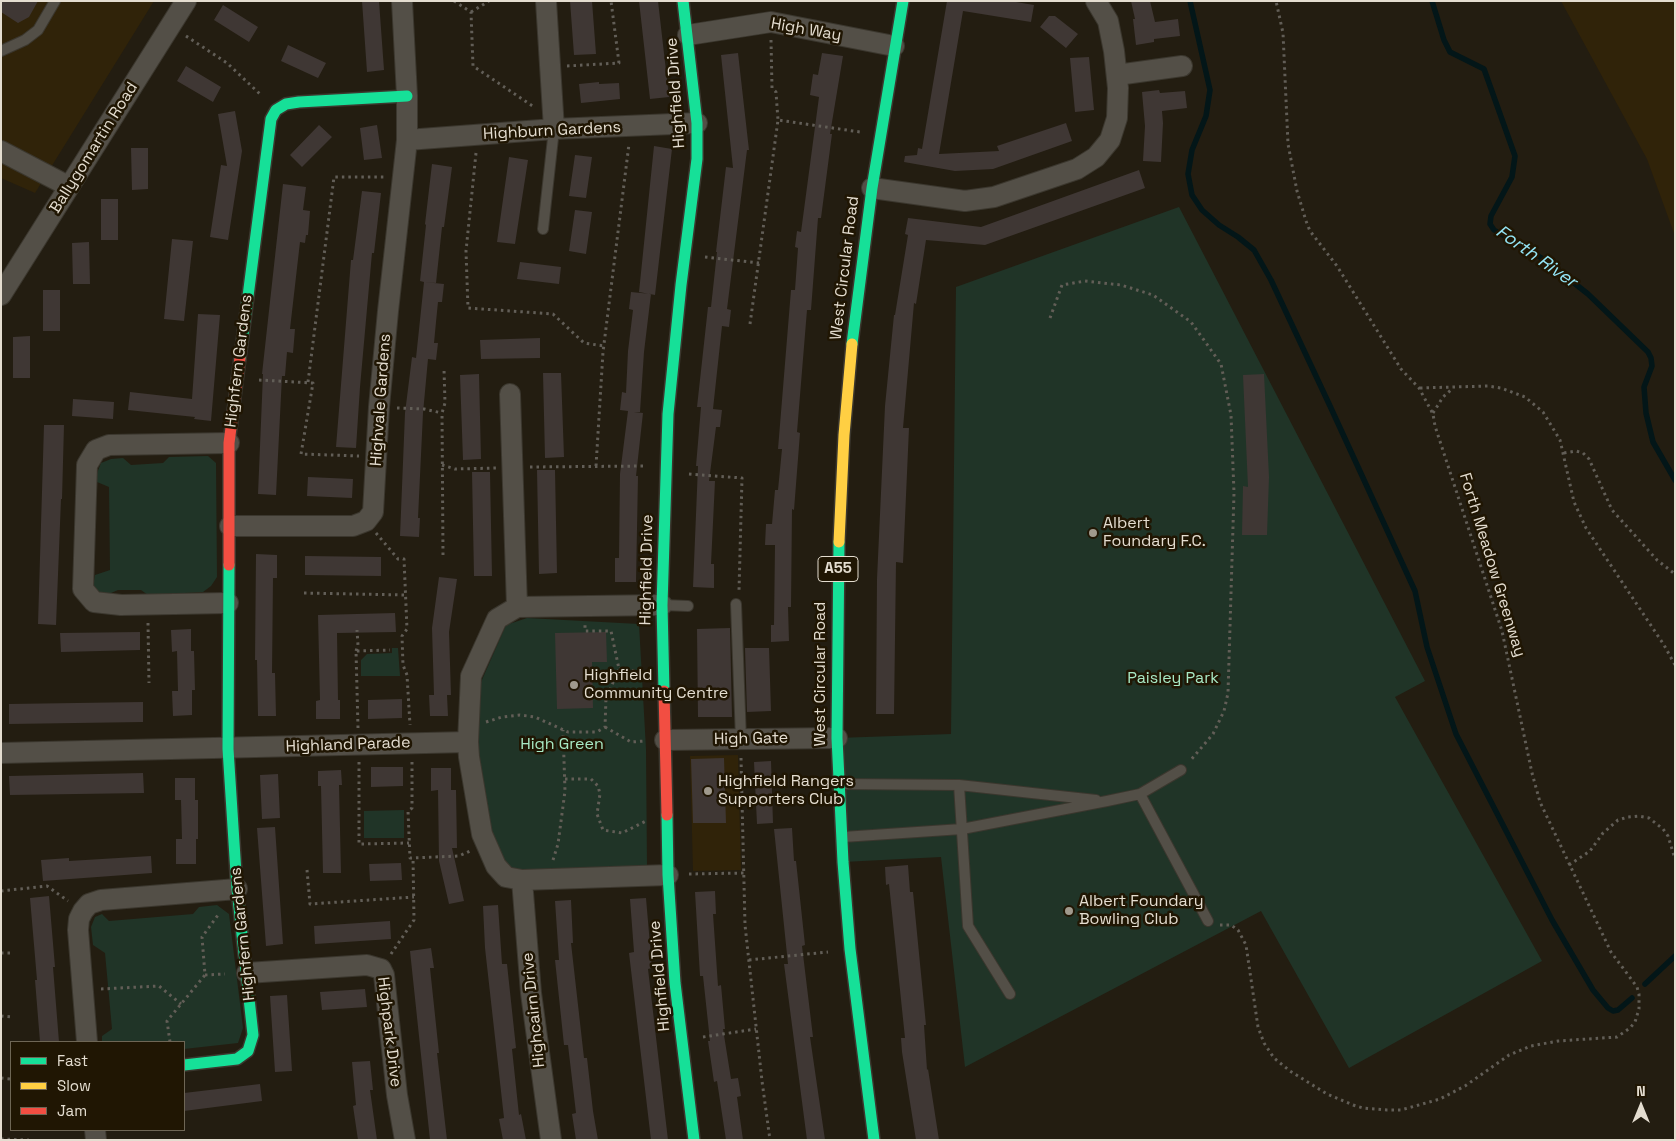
<!DOCTYPE html>
<style>
body{margin:0}
#map{position:relative;width:1676px;height:1141px;overflow:hidden;background:#231d11;font-family:"Space Grotesk",sans-serif}
canvas{display:block}
.frame{position:absolute;inset:0;border:2px solid #e4ddd0;pointer-events:none}
.legend{position:absolute;left:10px;top:1041px;width:175px;height:90px;box-sizing:border-box;background:#201603;border:1px solid #6e6655;margin:0;padding:6px 9px;list-style:none;font-size:15px;color:#e4ddd0}
.legend li{display:flex;align-items:center;gap:10px;height:25px}
.legend b{width:25px;border:1px solid #6e6655}
.north{position:absolute;left:1616px;top:1081px;width:50px;height:50px;-webkit-text-stroke:4px #201603;paint-order:stroke;rotate:0deg;font-size:14px;font-weight:700;line-height:20px;text-align:center;color:#e4ddd0}
.north::after{content:'';display:block;margin:auto;width:18px;height:22px;background:#e4ddd0;clip-path:polygon(50% 0,100% 100%,50% 72%,0 100%)}
</style>
<div id="map">
<canvas width="1676" height="1141"></canvas>
<div class="frame"></div>
<ul class="legend">
<li><b style="height:6px;background:#16e098"></b>Fast</li>
<li><b style="height:6px;background:#ffcf43"></b>Slow</li>
<li><b style="height:6px;background:#f24e42"></b>Jam</li>
</ul>
<div class="north">N</div>
</div>
<script>
const ctx = document.querySelector('canvas').getContext('2d');
ctx.lineJoin = 'round';
function fill(path, color) {
  ctx.fillStyle = color;
  ctx.fill(path, 'evenodd');
}
function poly(rows) {
  const path = new Path2D();
  for (const r of rows) {
    path.moveTo(r[0], r[1]);
    for (let i = 2; i < r.length; i += 2) path.lineTo(r[i], r[i + 1]);
  }
  return path;
}
function strokePath(path, color, width, dash) {
  ctx.strokeStyle = color;
  ctx.lineWidth = width;
  ctx.lineCap = dash ? 'butt' : 'round';
  ctx.setLineDash(dash || []);
  ctx.stroke(path);
}
function write(font, color, halo, rows, align = 'center') {
  ctx.font = font + ' "Space Grotesk",sans-serif';
  ctx.lineWidth = 5;
  ctx.setLineDash([]);
  ctx.textBaseline = 'middle';
  ctx.strokeStyle = halo;
  ctx.fillStyle = color;
  for (const [text, x, y, turn = 0] of rows) {
    ctx.save();
    ctx.translate(x, y);
    ctx.rotate((+turn || 0) * Math.PI / 180);
    ctx.textAlign = isNaN(turn) ? turn : align;
    if (halo) ctx.strokeText(text, 0, 0);
    ctx.fillText(text, 0, 0);
    ctx.restore();
  }
}
fill(poly([
 [1,1,154,1,35,193,1,178],
 [1561,1,1675,1,1675,236,1647,159],
 [738,755,741,870,693,871,690,756]
]), '#302309');
fill(poly([
 [1179,207,1425,681,1395,697,1542,961,1349,1068,1261,911,965,1067,941,857,843,862,837,738,951,734,956,287],
 [208,456,216,463,217,577,211,586,203,592,148,595,141,590,118,590,111,593,99,593,93,586,95,575,110,570,109,487,97,482,97,473,101,463,111,459,123,458,131,465,163,463,169,457],
 [527,618,639,624,646,749,647,867,512,873,491,840,476,750,481,682,506,625],
 [392,648,398,648,400,676,361,676,361,660,367,654,392,653],
 [404,810,404,838,364,838,364,811],
 [217,905,229,914,243,1028,238,1043,184,1049,184,1042,102,1042,102,1036,112,1029,105,953,93,945,91,927,95,917,102,914,109,921,193,914,199,907]
]), '#203427');
strokePath(poly([
 [1190,1,1210,90,1206,116,1192,150,1188,174,1192,195,1202,210,1219,225,1238,237,1254,250,1271,280,1330,406,1415,591,1427,647,1456,734,1552,920,1593,990,1608,1008,1613,1011,1618,1010,1632,998],
 [1432,1,1444,40,1450,52,1484,69,1515,156,1512,177,1491,216,1490,224,1494,230,1545,260,1588,294,1648,352,1651,358,1652,366,1644,387,1646,413,1653,442,1675,480],
 [1645,984,1675,956]
]), '#031618', 5.5);
fill(poly([
 [1,1,38,1,29,17,18,23,1,12],
 [362,1,379,1,384,70,367,72],
 [570,1,592,1,596,54,574,55],
 [639,1,658,1,669,97,650,99],
 [947,1,1010,1,1034,5,1031,22,963,11,939,154,999,151,997,146,1066,123,1072,141,993,169,955,171,904,162,905,156,917,155,918,148,922,149],
 [1131,1,1150,1,1155,22,1178,19,1180,36,1154,39,1154,42,1136,45,1133,19,1135,19],
 [223,5,258,27,249,42,214,20],
 [1049,16,1055,16,1078,34,1066,48,1040,27],
 [288,45,326,63,318,78,281,61],
 [738,53,749,150,747,150,727,309,731,310,729,327,722,326,713,409,722,410,720,427,716,427,709,481,715,481,711,564,714,564,714,588,693,587,698,466,696,466,701,407,697,407,708,307,711,307,717,252,716,252,726,167,733,168,721,55],
 [822,53,843,56,830,134,832,134,821,218,818,218,811,310,807,310,797,432,800,433,794,510,792,509,791,607,788,607,789,641,771,642,771,625,774,625,775,545,765,545,766,524,772,524,775,490,778,490,782,449,778,449,791,290,795,290,798,248,795,247,797,231,801,232,819,97,810,95,813,74,818,75],
 [1089,57,1094,110,1075,112,1070,58],
 [186,66,221,87,213,102,177,81],
 [599,82,599,84,619,83,620,99,581,103,579,84],
 [1159,90,1160,93,1185,91,1187,108,1162,111,1163,123,1161,162,1143,161,1145,126,1142,92],
 [235,111,242,151,228,240,210,237,221,165,227,166,218,114],
 [319,125,332,137,302,167,290,155],
 [377,125,382,158,364,160,360,128],
 [654,146,672,149,655,295,639,292],
 [131,148,148,148,148,189,132,190],
 [575,155,592,157,586,198,569,196],
 [509,157,528,160,515,244,497,242],
 [432,164,452,167,444,227,442,227,436,283,424,282,444,284,442,302,438,302,436,322,434,343,438,343,436,360,428,359,423,413,418,518,420,518,419,537,400,536,405,413,412,357,416,358,424,282,420,281,426,225,425,224],
 [1139,170,1145,188,985,245,926,240,916,304,914,303,903,428,909,428,903,563,896,562,894,714,876,714,877,579,885,406,894,315,895,315,908,235,905,234,908,218,981,227],
 [283,184,306,187,303,210,310,211,308,235,306,235,305,243,300,242,290,329,295,329,293,353,287,352,285,376,282,376,276,495,258,494,263,374,262,374],
 [362,191,381,193,374,253,372,253,360,387,356,448,336,447,351,260,353,260],
 [101,199,118,199,118,240,101,240],
 [575,210,592,212,586,254,569,251],
 [172,239,193,241,184,321,164,319],
 [89,242,90,284,73,284,72,243],
 [520,262,561,267,559,284,517,279],
 [43,290,60,290,60,331,43,331],
 [631,292,651,294,644,352,640,412,634,412,643,413,636,476,638,476,636,582,615,582,615,558,619,558,620,474,628,411,620,410,622,392,626,393,628,351,633,310,629,309],
 [198,314,220,315,211,421,194,419,195,417,128,410,130,392,192,399],
 [30,336,30,378,13,378,13,337],
 [540,338,540,358,481,359,480,340],
 [543,373,561,373,564,457,545,458],
 [479,374,481,459,463,460,460,375],
 [1264,374,1269,477,1267,535,1242,535,1243,486,1248,487,1243,375],
 [73,399,114,402,113,419,72,416],
 [44,425,64,425,62,499,61,499,56,625,38,624],
 [537,470,555,470,557,573,539,574],
 [472,472,490,472,492,576,474,576],
 [308,477,353,479,352,498,307,496],
 [256,554,277,555,277,578,273,578,272,673,275,673,276,716,258,716,257,660,255,660],
 [305,556,381,557,381,576,305,575],
 [439,577,457,579,449,632,451,695,447,695,448,716,430,716,429,695,439,695,434,695,432,628],
 [395,613,396,632,337,633,338,700,340,700,340,719,316,719,316,701,320,700,318,615],
 [730,628,732,717,698,717,697,629],
 [191,629,191,651,194,651,195,690,192,690,192,715,173,716,172,691,178,691,177,651,172,652,171,630],
 [140,632,140,650,61,652,60,633],
 [606,632,607,662,592,662,593,708,557,709,555,633],
 [745,648,769,648,771,711,747,712],
 [402,699,402,718,368,719,368,700],
 [143,702,143,722,9,724,9,704],
 [724,758,726,823,693,823,691,759],
 [771,761,773,823,757,824,754,762],
 [371,767,403,767,403,786,371,787],
 [431,768,451,768,451,790,456,790,457,848,452,848,464,901,449,904,439,861,438,790,431,791],
 [341,770,342,785,339,785,341,873,323,873,321,786,318,786,318,771],
 [143,773,144,793,10,795,9,776],
 [278,774,280,818,262,819,260,775],
 [175,778,195,778,195,800,198,800,198,839,196,839,196,864,176,864,176,839,182,839,181,800,175,800],
 [275,827,283,944,266,946,257,828],
 [792,828,794,861,796,861,805,945,802,946,813,1037,810,1037,825,1140,807,1140,784,964,788,964,774,829],
 [151,856,152,873,43,881,41,860,69,858,69,861],
 [401,863,402,880,370,881,369,864],
 [908,865,910,892,913,892,926,1025,924,1025,927,1070,928,1069,939,1140,916,1140,902,1052,901,1038,905,1038,889,884,886,885,885,867],
 [715,891,716,914,713,914,718,986,721,985,725,1029,723,1029,731,1079,738,1078,741,1096,737,1097,743,1140,726,1140,717,1081,714,1082,708,1041,710,1041,703,976,700,976,695,892],
 [49,896,55,967,53,967,59,1042,40,1042,35,980,37,980,30,898],
 [646,898,652,968,648,969,668,1140,651,1140,629,953,634,952,630,899],
 [571,900,573,943,571,943,584,1058,587,1058,593,1111,598,1140,576,1140,572,1114,576,1113,568,1045,564,1045,555,960,559,960,555,901],
 [498,905,502,964,507,964,516,1048,512,1049,519,1115,521,1114,526,1140,503,1140,499,1119,504,1118,485,948,483,906],
 [390,921,391,939,315,944,314,926],
 [431,948,434,968,430,968,439,1053,437,1053,447,1140,430,1140,410,951],
 [365,989,367,1007,322,1010,320,992],
 [287,995,292,1071,275,1072,270,996],
 [370,1061,373,1090,370,1090,377,1140,358,1140,353,1106,356,1105,352,1062],
 [260,1084,262,1101,184,1111,184,1093]
]), '#3f3734');
const lane = poly([
 [1,51,25,40,38,30,55,1],
 [543,229,554,129],
 [736,604,741,740],
 [663,605,688,606],
 [839,784,959,785,1096,800],
 [959,785,968,926,1010,994],
 [1140,794,1208,921],
 [843,837,962,829,1107,801,1140,794,1181,770]
]);
const street = poly([
 [546,1,554,129],
 [688,35,771,22,894,46],
 [1117,75,1182,66],
 [407,140,554,129,697,123],
 [1,151,68,186],
 [872,188,965,201,994,197,1077,169,1096,157,1110,140,1117,118,1118,88,1114,51,1108,21,1096,1],
 [1,295,186,1],
 [510,394,517,607],
 [230,526,353,526,366,521,373,512,379,407,388,311,407,140,407,96,402,1],
 [228,603,121,605,94,602,83,589,87,465,96,450,109,445,229,443],
 [662,605,517,607,497,619,471,676,468,742,469,757,482,834,496,866,506,877,522,880,668,875],
 [665,740,837,738],
 [1,753,468,742],
 [522,880,531,993,551,1140],
 [247,973,367,965,381,969,384,975,397,1095,405,1140],
 [87,1042,78,930,79,919,83,911,89,904,101,900,237,889],
 [95,1130,96,1140]
]);
const fast = poly([
 [852,344,872,188,903,1],
 [240,358,271,119,276,110,286,104,299,102,407,96],
 [839,542,837,738,843,862,850,949,874,1140],
 [664,691,662,605,668,414,681,285,697,159,697,123,683,1],
 [667,815,668,875,675,983,694,1140],
 [184,1065,237,1059,248,1051,253,1035,237,889,228,749,229,565]
]);
const slow = poly([
 [839,542,844,435,852,344]
]);
const jam = poly([
 [229,565,229,443,240,358],
 [664,691,667,815]
]);
strokePath(lane, '#3b372e', 12);
strokePath(street, '#3b372e', 22);
strokePath(fast, '#3b372e', 14);
strokePath(slow, '#3b372e', 14);
strokePath(jam, '#3b372e', 14);
strokePath(poly([
 [454,1,471,12,473,66,534,107],
 [471,12,489,1],
 [186,36,227,63,261,95],
 [771,40,772,88,776,92,778,120],
 [567,66,619,63,611,1],
 [476,153,466,251,468,308,553,314,584,343,604,346],
 [705,257,759,263],
 [1050,318,1062,285,1085,281,1121,285,1153,295,1191,322,1221,364,1231,415,1234,493,1228,693,1224,711,1213,734,1190,761],
 [750,324,778,120,860,132],
 [259,380,313,383,301,454,359,456],
 [308,382,334,177,386,177],
 [1420,388,1488,386,1501,388,1525,397,1543,412,1560,440,1574,502,1586,528,1664,645,1675,665],
 [397,408,424,409,442,413],
 [1433,413,1443,397,1452,389],
 [1564,453,1576,451,1583,453,1589,459,1612,510,1657,560,1675,574],
 [442,465,455,469,496,468],
 [596,466,603,352,629,144],
 [530,467,646,466],
 [689,474,742,478,739,591],
 [376,533,398,559,404,559,407,629,402,636,403,665,407,675,410,725],
 [443,555,442,413,445,403,444,369],
 [304,593,406,595],
 [148,623,149,683],
 [356,651,358,645,357,630],
 [619,669,643,672],
 [486,722,502,717,520,715,535,717,568,732,597,732,605,727,606,698,619,669,611,631,585,631,585,623],
 [605,727,631,742,645,741],
 [358,728,356,651,390,650],
 [741,758,745,925,762,1081,770,1140],
 [359,762,359,844,409,843],
 [412,762,412,808,408,811,410,858,459,856,470,851],
 [565,779,591,779,598,786,600,794,597,814,603,830,622,833,646,821],
 [553,860,558,844,565,791,563,730],
 [1569,865,1590,851,1603,833,1618,820,1628,817,1639,816,1649,818,1663,829,1668,836,1675,859],
 [307,870,310,904,414,897],
 [689,874,744,873],
 [1,891,47,886,68,901],
 [1220,925,1231,925,1238,930,1246,945,1258,1027,1264,1043,1274,1058,1290,1071,1327,1094,1353,1105,1363,1108,1387,1110,1401,1110,1440,1099,1465,1086,1509,1055,1531,1046,1558,1041,1617,1037,1630,1028,1635,1022,1639,1009,1639,994,1637,987,1611,952,1540,802,1532,773,1502,631,1435,426,1433,414,1419,388,1401,369,1337,266,1310,231,1306,221,1297,191,1288,144,1283,33,1276,1],
 [1,953,13,953],
 [391,954,414,920,413,857],
 [749,960,828,952],
 [205,975,225,974],
 [101,989,159,986,181,1004],
 [1,1016,12,1017],
 [703,1037,756,1029],
 [170,1042,167,1021,205,975,202,937,218,915],
 [1,1078,11,1079],
 [1,1139,29,1140]
]), '#625e57', 3, [2.5, 4]);
strokePath(lane, '#534f47', 10);
strokePath(street, '#534f47', 20);
strokePath(fast, '#16e098', 11);
strokePath(slow, '#ffcf43', 11);
strokePath(jam, '#f24e42', 11);
for (const [x, y, r, color] of [
 [1093,533,5,"#a09a8d"],
 [574,685,5,"#a09a8d"],
 [708,791,5,"#a09a8d"],
 [1069,911,5,"#a09a8d"]
]) {
  const dot = new Path2D();
  dot.arc(x, y, r, 0, 2 * Math.PI);
  ctx.fillStyle = color;
  ctx.fill(dot);
  strokePath(dot, '#201603', 2);
}
for (const [x, y, w] of [
 [838,569,40]
]) {
  const box = new Path2D();
  box.roundRect(x - w / 2, y - 12.5, w, 25, 4);
  ctx.fillStyle = '#201603';
  ctx.fill(box);
  strokePath(box, '#e4ddd0', 1);
}
write('bold 15px', '#e4ddd0', null, [
 ["A55",838,569]
]);
write('16px', '#e4ddd0', '#201603', [
 ["High Way",806,30,10],
 ["Highfield Drive",676,93,-94],
 ["Highburn Gardens",552,131,-3],
 ["Ballygomartin Road",94,148,-58],
 ["West Circular Road",845,268,-83],
 ["Highfern Gardens",239,361,-83],
 ["Highvale Gardens",381,400,-86],
 ["Forth Meadow Greenway",1492,565,73],
 ["Highfield Drive",647,570,-89],
 ["West Circular Road",821,674,-90],
 ["High Gate",751,739,-1],
 ["Highland Parade",348,745,-2],
 ["Highfern Gardens",243,934,-96],
 ["Highfield Drive",660,976,-95],
 ["Highcairn Drive",534,1010,-96],
 ["Highpark Drive",389,1032,83]
]);
write('16px', '#e4ddd0', '#201603', [
 ["Albert",1103,524],
 ["Foundary F.C.",1103,542],
 ["Highfield",584,676],
 ["Community Centre",584,694],
 ["Highfield Rangers",718,782],
 ["Supporters Club",718,800],
 ["Albert Foundary",1079,902],
 ["Bowling Club",1079,920]
], 'left');
write('16px', '#a8e9c5', '#201603', [
 ["Paisley Park",1173,679],
 ["High Green",562,745]
]);
write('italic 18px', '#94e5f6', '#201603', [
 ["Forth River",1536,257,35]
]);
</script>
